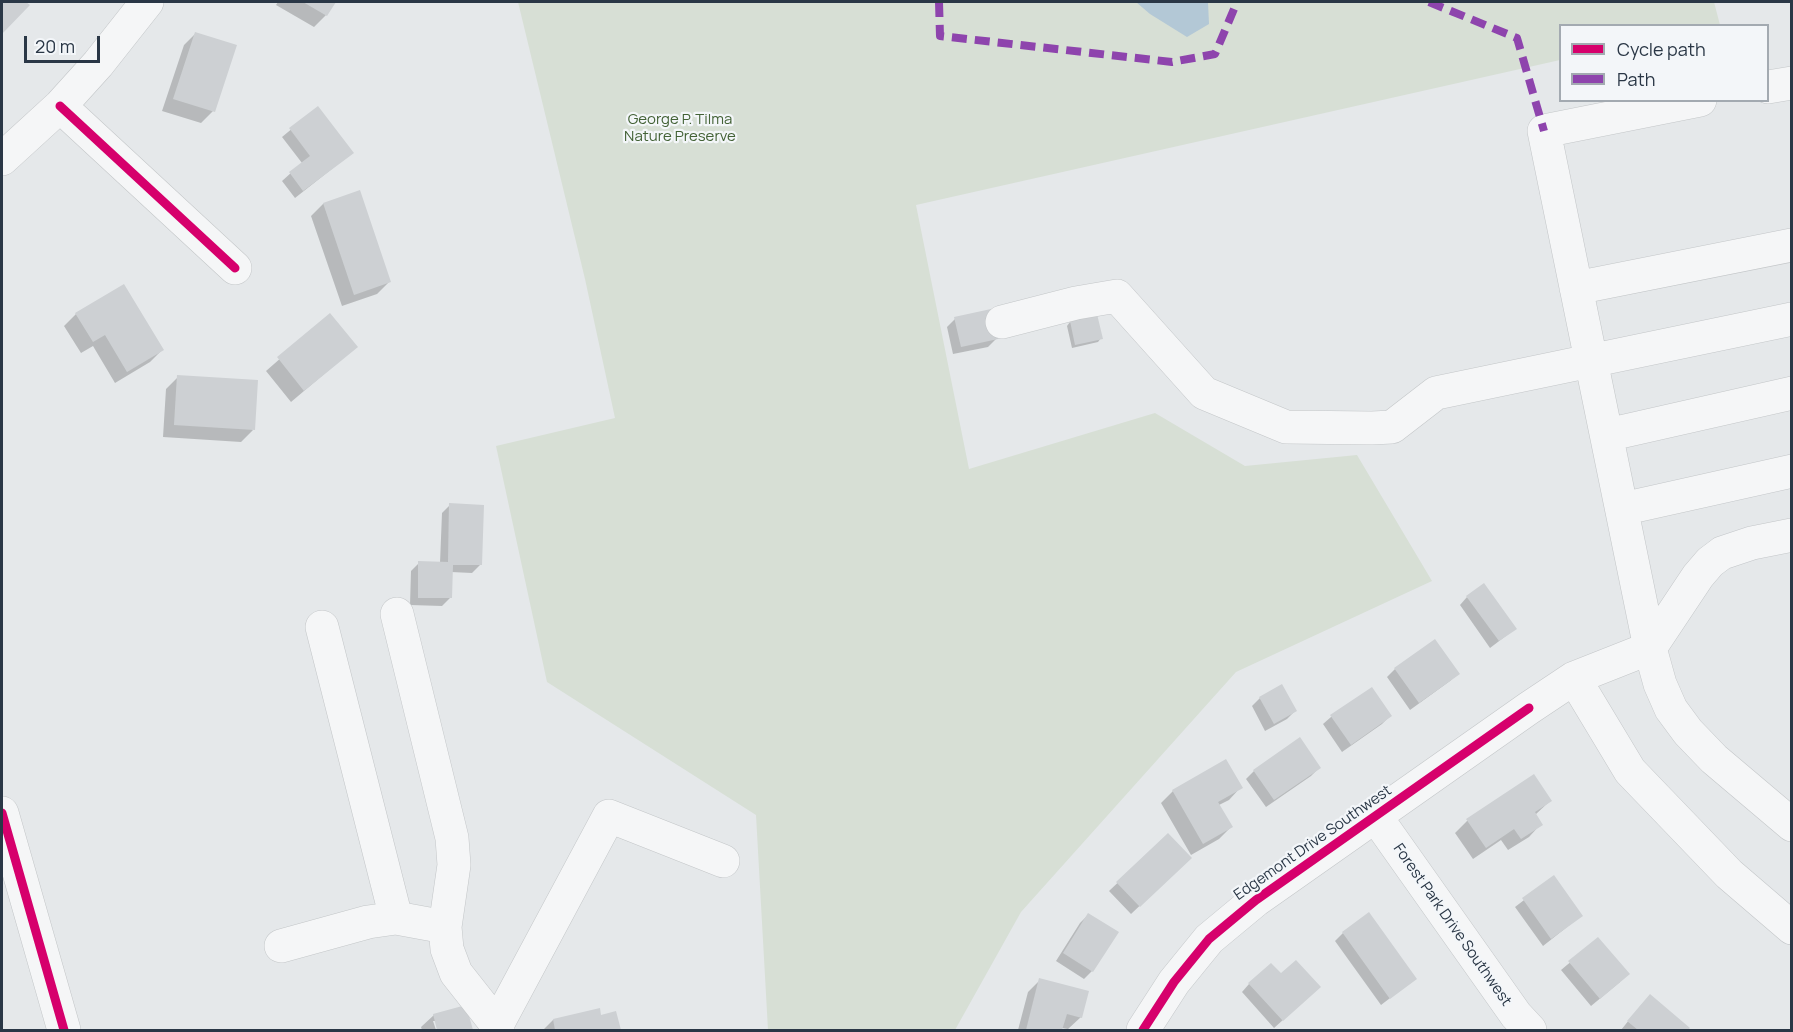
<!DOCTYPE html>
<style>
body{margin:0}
#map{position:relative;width:1793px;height:1032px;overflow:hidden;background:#e5e8ea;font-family:Manrope,sans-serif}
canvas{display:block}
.frame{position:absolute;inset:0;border:3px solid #2a3746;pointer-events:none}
.legend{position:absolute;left:1559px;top:24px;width:210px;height:78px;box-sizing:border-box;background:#f3f6f9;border:2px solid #a3aab1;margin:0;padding:8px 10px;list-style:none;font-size:18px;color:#2a3746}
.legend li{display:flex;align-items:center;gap:12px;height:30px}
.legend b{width:30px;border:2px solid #a3aab1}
.scale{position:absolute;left:24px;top:36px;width:76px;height:27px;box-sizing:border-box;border:3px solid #2a3746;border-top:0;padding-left:8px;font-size:18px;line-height:21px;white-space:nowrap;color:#2a3746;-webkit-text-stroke:4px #f3f6f9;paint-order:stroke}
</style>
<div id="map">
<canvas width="1793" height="1032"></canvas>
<div class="frame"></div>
<ul class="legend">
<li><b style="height:8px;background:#d6006c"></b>Cycle path</li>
<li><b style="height:8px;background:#8e44ad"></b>Path</li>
</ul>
<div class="scale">20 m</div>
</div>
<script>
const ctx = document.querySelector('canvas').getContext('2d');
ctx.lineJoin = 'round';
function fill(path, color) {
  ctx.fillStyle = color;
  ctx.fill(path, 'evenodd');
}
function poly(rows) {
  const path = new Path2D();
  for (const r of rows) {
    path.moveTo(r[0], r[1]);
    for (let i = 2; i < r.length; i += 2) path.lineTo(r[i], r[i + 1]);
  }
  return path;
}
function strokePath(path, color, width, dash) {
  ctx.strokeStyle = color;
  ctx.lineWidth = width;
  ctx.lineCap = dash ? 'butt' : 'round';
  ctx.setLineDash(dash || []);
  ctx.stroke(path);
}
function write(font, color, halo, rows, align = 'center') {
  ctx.font = font + ' Manrope,sans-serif';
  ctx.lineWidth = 4.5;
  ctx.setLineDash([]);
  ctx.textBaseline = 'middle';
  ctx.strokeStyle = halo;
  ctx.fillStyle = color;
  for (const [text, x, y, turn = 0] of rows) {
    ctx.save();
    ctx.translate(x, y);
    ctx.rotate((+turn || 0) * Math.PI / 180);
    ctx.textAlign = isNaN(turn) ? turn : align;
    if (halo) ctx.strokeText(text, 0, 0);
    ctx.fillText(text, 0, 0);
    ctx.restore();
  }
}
fill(poly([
 [518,2,1714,2,1720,25,1560,26,1560,60,916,205,969,469,1155,413,1245,466,1357,455,1432,581,1236,672,1021,912,955,1030,768,1030,756,815,547,682,496,446,615,418,585,279]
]), '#d7dfd5');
fill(poly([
 [1136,2,1208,2,1209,24,1187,37,1150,14]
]), '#b3c8d6');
fill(poly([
 [2,2,24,2,28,5,2,31],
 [278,2,334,2,326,15,314,27,276,5],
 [196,33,213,111,201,123,162,111,184,45],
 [317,108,352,153,295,198,282,181,302,163,282,137],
 [359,192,389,282,377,294,342,306,311,216,323,204],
 [76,314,162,350,150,362,115,383,93,346,81,353,64,326],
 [330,315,356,347,291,402,266,371],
 [955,319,996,339,988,347,953,354,947,327],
 [1070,322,1101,338,1098,342,1072,348,1067,326],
 [178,377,253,430,241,442,163,437,166,389],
 [450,505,480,565,472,573,451,572,450,598,442,606,410,605,411,571,419,563,440,563,442,513],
 [1467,597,1515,629,1490,648,1460,605],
 [1395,669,1458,674,1450,681,1410,710,1387,677],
 [1282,686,1295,711,1287,719,1265,731,1252,706,1260,698],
 [1390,716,1382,724,1342,752,1323,724,1331,717],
 [1300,739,1319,768,1311,776,1266,807,1246,779,1254,771],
 [1534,776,1550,801,1535,815,1541,824,1529,837,1508,850,1501,840,1473,859,1455,833,1467,821],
 [1241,787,1229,800,1219,805,1231,827,1219,839,1191,855,1161,803,1173,791],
 [1168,835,1182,866,1131,914,1109,891],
 [1554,877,1581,916,1543,946,1515,907],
 [1088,915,1092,971,1084,979,1056,961,1080,923],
 [1343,933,1415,979,1381,1005,1335,941],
 [1598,939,1620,982,1591,1006,1561,970],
 [1281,976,1311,995,1274,1028,1242,992,1249,984],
 [1040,980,1081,1017,1068,1029,1062,1028,1061,1030,1018,1030,1028,992],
 [1642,1004,1688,1028,1686,1030,1621,1030],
 [465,1007,471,1030,439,1030,436,1021,433,1021,436,1030,422,1030,421,1027,434,1015],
 [615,1013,619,1030,543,1030,553,1020,600,1017]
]), '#0003');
fill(poly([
 [2,2,26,2,30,5,2,34],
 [303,2,336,2,327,16],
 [195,32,237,45,215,112,173,99],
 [318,106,354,153,303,191,289,172,310,156,289,128],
 [360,190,391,282,354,295,323,203],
 [124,284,164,350,127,372,105,335,93,342,75,313],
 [991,309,998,339,961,347,954,317],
 [330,313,358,347,304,391,277,357],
 [1097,314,1103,339,1075,345,1070,321],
 [177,375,258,380,255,430,174,425],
 [449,503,484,505,482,565,453,565,452,598,418,598,418,561,448,562],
 [1484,583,1517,629,1499,641,1466,596],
 [1435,639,1460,674,1419,703,1394,668],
 [1282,684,1297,711,1274,724,1259,697],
 [1372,687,1392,716,1351,745,1330,715],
 [1300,737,1321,768,1274,800,1253,770],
 [1226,759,1243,788,1218,802,1233,827,1203,844,1172,790],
 [1534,774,1552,801,1535,812,1543,825,1521,839,1514,829,1486,848,1466,819],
 [1168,833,1192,858,1140,907,1116,882],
 [1554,875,1583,916,1551,939,1522,898],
 [1369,912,1417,979,1390,999,1342,932],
 [1088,913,1119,932,1093,972,1063,953],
 [1598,937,1630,974,1600,999,1568,961],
 [1296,960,1321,987,1283,1021,1248,983,1271,963,1281,973],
 [1039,978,1089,991,1082,1018,1067,1014,1062,1030,1026,1030],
 [1650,994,1690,1028,1688,1030,1638,1030,1627,1021],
 [466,1005,473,1030,437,1030,433,1014],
 [600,1008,601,1015,616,1011,621,1030,555,1030,553,1019]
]), '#cdd0d3');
const minor = poly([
 [1768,87,1792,83],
 [1700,100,1544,131,1650,648,1660,684,1671,709,1688,732,1714,759,1792,825],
 [60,106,235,268],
 [2,159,60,106,98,64,147,2],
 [1576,288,1792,245],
 [1002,322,1076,303,1117,296,1204,393,1286,427,1372,428,1392,427,1436,393,1792,319],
 [1607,435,1792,393],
 [1622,509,1792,471],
 [397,614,452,838,454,865,445,927,447,949,456,973,497,1025,498,1030],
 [322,627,396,918],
 [1574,678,1630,771,1729,874,1792,928],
 [2,813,64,1030],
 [1376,817,1516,1015,1530,1030],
 [281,946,368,922,396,918,445,927],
 [497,1025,609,816,723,861],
 [1143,1030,1174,982,1209,939,1256,900,1529,708,1574,678,1650,648,1698,576,1710,562,1722,553,1752,543,1792,535]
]);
strokePath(minor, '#c3c6c8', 34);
strokePath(minor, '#f5f6f7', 33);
strokePath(poly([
 [939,2,940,36,1172,62,1215,54,1237,2],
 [1429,2,1517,38,1544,131]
]), '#8e44ad', 8, [15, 8]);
strokePath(poly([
 [60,106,235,268],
 [2,813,64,1030],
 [1143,1030,1174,982,1209,939,1256,900,1529,708]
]), '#d6006c', 9);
write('15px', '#436236', '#f3f6f9', [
 ["George P. Tilma",680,120],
 ["Nature Preserve",680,137]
]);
write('15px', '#2a3746', '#f3f6f9', [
 ["Edgemont Drive Southwest",1313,843,-35],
 ["Forest Park Drive Southwest",1452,925,55]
]);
</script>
